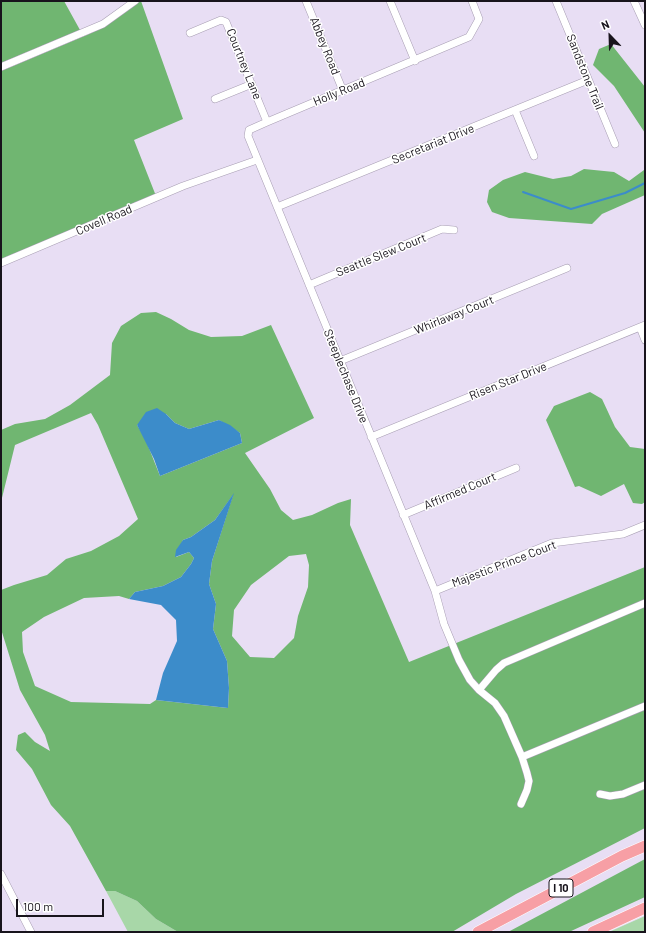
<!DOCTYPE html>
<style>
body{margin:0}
#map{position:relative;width:646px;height:933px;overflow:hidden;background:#e8def4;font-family:Barlow,sans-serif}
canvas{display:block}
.frame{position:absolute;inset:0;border:2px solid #18141c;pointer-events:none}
.north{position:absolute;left:590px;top:16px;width:40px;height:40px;-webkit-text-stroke:3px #fff;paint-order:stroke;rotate:337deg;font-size:11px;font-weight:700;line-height:16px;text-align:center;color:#18141c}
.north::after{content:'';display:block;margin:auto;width:14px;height:18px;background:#18141c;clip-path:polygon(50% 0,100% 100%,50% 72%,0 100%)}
.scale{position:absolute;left:16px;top:899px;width:88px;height:18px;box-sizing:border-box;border:2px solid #18141c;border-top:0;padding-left:5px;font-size:12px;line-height:14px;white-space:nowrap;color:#18141c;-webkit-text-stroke:3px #fff;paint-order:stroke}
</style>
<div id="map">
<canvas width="646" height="933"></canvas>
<div class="frame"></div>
<div class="north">N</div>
<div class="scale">100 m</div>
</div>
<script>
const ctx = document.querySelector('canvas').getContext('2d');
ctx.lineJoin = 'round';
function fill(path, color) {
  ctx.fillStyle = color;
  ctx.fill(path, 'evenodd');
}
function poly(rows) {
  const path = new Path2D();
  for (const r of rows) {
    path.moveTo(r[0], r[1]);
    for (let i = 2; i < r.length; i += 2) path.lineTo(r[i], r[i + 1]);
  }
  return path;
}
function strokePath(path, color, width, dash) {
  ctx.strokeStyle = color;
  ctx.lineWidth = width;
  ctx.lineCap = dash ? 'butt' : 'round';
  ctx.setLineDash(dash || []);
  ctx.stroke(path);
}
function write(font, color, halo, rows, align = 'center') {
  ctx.font = font + ' Barlow,sans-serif';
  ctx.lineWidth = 3;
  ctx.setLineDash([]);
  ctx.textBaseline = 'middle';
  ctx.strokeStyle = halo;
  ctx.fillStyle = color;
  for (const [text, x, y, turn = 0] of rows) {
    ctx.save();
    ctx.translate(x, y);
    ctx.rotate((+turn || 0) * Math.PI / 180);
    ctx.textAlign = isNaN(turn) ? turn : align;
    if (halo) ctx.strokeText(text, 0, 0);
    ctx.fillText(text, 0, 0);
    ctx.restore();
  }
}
fill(poly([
 [106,891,115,891,137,901,156,919,178,932,128,932],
 [645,916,645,932,609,932]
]), '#a8d7a8');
fill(poly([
 [1,1,64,1,80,30,1,63],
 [141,1,183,119,134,140,156,196,1,259,1,71,89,34],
 [611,44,645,87,645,133,614,86,593,65,599,49],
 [645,167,645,195,602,214,592,224,509,218,492,212,487,202,489,190,503,180,525,172,553,179,571,176,584,169,614,172,629,181,644,170],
 [156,312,171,319,189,330,211,337,242,336,271,325,314,418,245,453,270,489,281,510,293,520,312,515,338,503,351,499,350,525,409,662,645,567,645,828,516,894,452,932,178,932,156,919,137,901,115,891,106,891,70,826,51,805,32,769,16,750,18,735,25,732,35,742,50,751,45,735,20,690,1,629,1,590,14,585,47,575,66,559,91,551,119,536,138,519,98,425,91,413,15,445,1,502,1,430,15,424,45,419,70,405,110,375,112,343,121,326,141,313],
 [166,414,175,423,189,429,219,420,240,433,242,443,160,476,145,438,137,425],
 [233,495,212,561,209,584,216,604,213,629,227,661,229,688,228,708,156,700,150,704,71,702,35,686,23,652,22,632,44,617,84,598,119,596,129,599,135,592,163,586,181,577,191,564,194,558,189,552,176,557,183,540,191,537,215,520],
 [306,554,309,565,308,587,298,616,294,638,274,658,250,657,232,636,234,610,251,585,289,556],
 [590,392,602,399,615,427,630,447,645,449,645,502,642,504,633,503,624,484,601,496,579,486,575,487,546,420,554,406],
 [645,859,645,897,569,932,508,932]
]), '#70b671');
fill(poly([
 [157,408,166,414,175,423,189,429,219,420,230,425,240,433,242,443,160,476,154,459,137,425,146,412],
 [234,493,212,561,209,584,216,604,213,629,227,661,229,688,228,708,156,700,163,673,177,641,176,620,161,605,129,599,135,592,163,586,181,577,191,564,194,558,189,552,175,557,176,550,183,540,191,537,215,520]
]), '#3c8cca');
strokePath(poly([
 [523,192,571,209,625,193,645,183]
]), '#3c8cca', 2);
const minor = poly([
 [306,1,343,91],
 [390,1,415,61],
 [472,1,479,19,469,37,267,122,249,130,248,136,435,591,444,624,459,660,470,680,479,690,495,703,504,716,522,757,527,773,529,781,527,790,521,804],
 [556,1,615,144],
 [634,1,645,25],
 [190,33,221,20,226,22,267,122],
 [1,67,103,24,135,1],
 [215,99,252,84],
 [515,110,534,156],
 [277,207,588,80],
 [1,263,183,186,257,160],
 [309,285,442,229,454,230],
 [640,327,645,340],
 [340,361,567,268],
 [371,437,645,325],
 [403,515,516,468],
 [435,591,552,543,623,534,645,525],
 [479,690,496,670,504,663,645,603],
 [522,757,645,706],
 [600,794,610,796,623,794,645,785],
 [1,874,31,932]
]);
const highway = poly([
 [478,932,622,856,645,846],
 [593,932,645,908]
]);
strokePath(minor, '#a89eb3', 8);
strokePath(highway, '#fff', 12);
strokePath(minor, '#fff', 7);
strokePath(highway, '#f79fa5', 11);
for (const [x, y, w] of [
 [561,888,24]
]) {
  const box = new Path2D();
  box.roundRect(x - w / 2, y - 9, w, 18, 3);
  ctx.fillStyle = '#fff';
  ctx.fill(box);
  strokePath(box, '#18141c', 1);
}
write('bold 11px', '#18141c', null, [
 ["I 10",561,888]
]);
write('12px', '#18141c', '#fff', [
 ["Abbey Road",325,46,68],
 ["Courtney Lane",244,64,68],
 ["Sandstone Trail",585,72,68],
 ["Holly Road",339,92,-22],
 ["Secretariat Drive",433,144,-22],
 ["Covell Road",104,220,-23],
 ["Seattle Slew Court",381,255,-22],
 ["Whirlaway Court",454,315,-22],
 ["Steeplechase Drive",346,376,68],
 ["Risen Star Drive",508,381,-22],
 ["Affirmed Court",460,491,-23],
 ["Majestic Prince Court",504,564,-21]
]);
</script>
